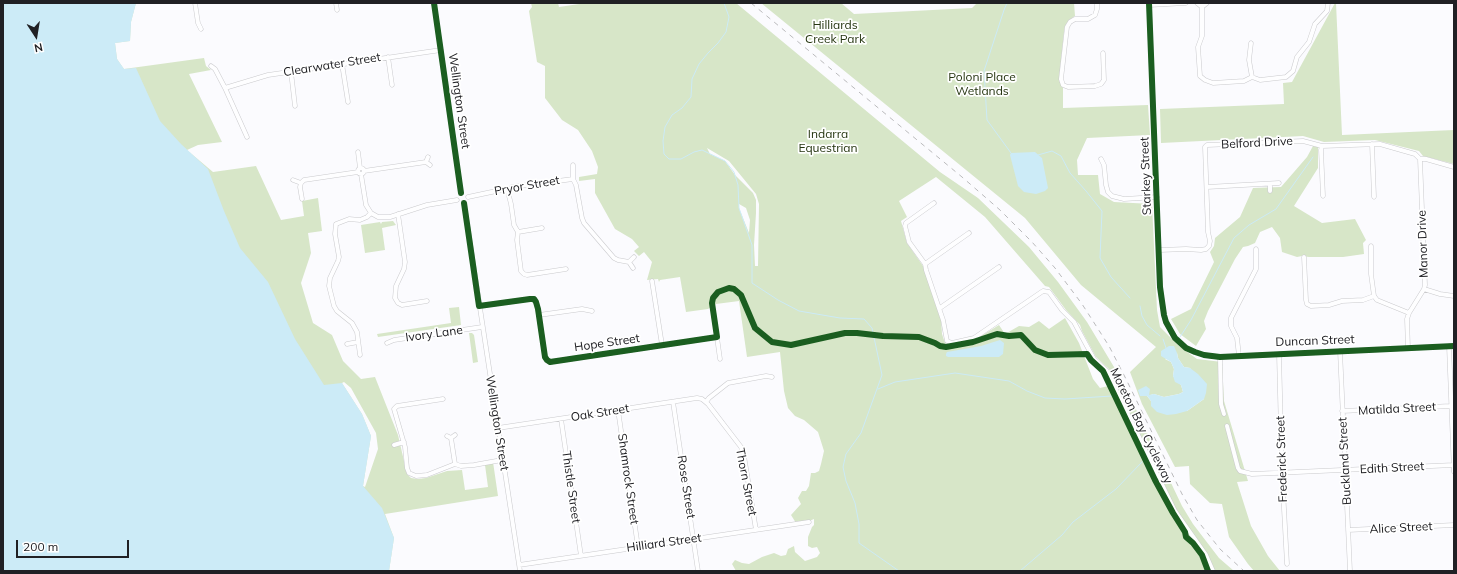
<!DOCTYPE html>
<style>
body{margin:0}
#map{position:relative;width:1457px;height:574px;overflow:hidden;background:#fbfbfe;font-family:Mulish,sans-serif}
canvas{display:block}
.frame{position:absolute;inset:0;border:4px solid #202024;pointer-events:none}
.north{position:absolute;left:16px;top:16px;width:40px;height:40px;-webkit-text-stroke:3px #fff;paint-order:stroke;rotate:168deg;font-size:11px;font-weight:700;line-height:16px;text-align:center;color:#202024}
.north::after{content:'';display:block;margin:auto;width:14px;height:18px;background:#202024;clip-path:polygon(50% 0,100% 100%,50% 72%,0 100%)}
.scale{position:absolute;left:16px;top:540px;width:113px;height:18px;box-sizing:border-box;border:2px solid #202024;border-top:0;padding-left:5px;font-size:12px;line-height:14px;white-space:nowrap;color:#202024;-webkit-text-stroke:3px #fff;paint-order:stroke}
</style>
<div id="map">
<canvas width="1457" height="574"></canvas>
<div class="frame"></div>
<div class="north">N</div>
<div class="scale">200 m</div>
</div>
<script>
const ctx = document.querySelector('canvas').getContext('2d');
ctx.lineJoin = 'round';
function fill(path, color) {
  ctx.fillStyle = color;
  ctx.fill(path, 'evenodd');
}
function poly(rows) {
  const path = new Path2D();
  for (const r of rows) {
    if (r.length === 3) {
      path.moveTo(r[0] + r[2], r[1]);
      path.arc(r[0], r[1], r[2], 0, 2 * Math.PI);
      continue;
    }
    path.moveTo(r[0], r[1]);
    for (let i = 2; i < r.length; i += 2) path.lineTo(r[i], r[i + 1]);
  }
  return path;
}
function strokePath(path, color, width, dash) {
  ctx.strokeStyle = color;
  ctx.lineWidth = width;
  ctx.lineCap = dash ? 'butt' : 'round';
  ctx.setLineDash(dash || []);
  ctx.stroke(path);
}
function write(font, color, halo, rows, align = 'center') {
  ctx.font = font + ' Mulish,sans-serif';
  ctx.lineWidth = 3.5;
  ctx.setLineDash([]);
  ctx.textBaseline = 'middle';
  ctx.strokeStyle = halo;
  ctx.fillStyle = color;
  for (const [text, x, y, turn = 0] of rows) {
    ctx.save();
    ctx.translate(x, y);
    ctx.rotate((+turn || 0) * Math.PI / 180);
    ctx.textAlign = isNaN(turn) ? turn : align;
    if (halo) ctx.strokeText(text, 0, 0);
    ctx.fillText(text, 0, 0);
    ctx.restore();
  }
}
fill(poly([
 [136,3,131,22,130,41,115,43,117,59,124,69,204,58,206,66,211,70,189,74,222,142,198,145,187,150,213,172,256,166,281,220,304,216,302,201,318,198,322,231,308,233,311,253,301,283,313,323,332,335,343,361,361,379,375,377,398,435,407,474,411,478,418,479,426,478,447,471,462,470,465,490,488,487,485,465,493,462,498,496,385,514,394,538,389,571,77,12],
 [344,382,351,388,376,433,378,449,365,487,363,486,371,436,362,414,342,383],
 [531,3,558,3,559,7,586,3,736,3,940,172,978,198,1029,247,1058,282,1087,322,1123,382,1182,506,1193,524,1219,558,1234,571,736,571,732,564,735,560,742,563,749,564,762,557,774,553,781,556,786,555,788,549,794,546,795,552,805,561,817,557,820,553,817,547,812,548,808,546,808,537,812,527,814,525,814,519,807,522,796,523,791,515,801,504,798,498,802,491,806,491,809,486,811,473,815,473,819,471,821,464,824,451,818,432,804,420,795,416,788,408,784,391,780,352,747,357,739,301,716,304,708,309,686,312,680,277,660,280,659,282,658,279,647,280,652,262,644,252,639,256,634,251,639,247,632,239,615,229,595,193,595,179,579,181,579,177,597,174,598,167,592,151,578,130,562,120,545,98,545,66,537,62,529,11,532,7],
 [707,148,729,161,756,194,759,204,758,266,755,266,754,245,756,213,756,200,753,193,735,175,725,161,710,154],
 [936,177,985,217,1045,286,1049,287,1066,310,1080,325,1082,331,1096,357,1109,369,1116,384,1100,388,1093,379,1079,343,1065,318,1049,329,1039,321,1029,327,1019,326,1005,334,999,325,973,341,948,346,945,343,942,334,941,319,923,266,907,243,901,221,907,217,899,201],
 [739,204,746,208,750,220,749,233,739,208],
 [761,3,841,3,854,14,972,8,977,3,1074,3,1075,16,1069,20,1065,26,1064,32,1059,80,1063,88,1063,108,1148,105,1150,135,1087,138,1077,160,1078,175,1098,175,1100,194,1114,202,1152,204,1157,310,1160,327,1179,346,1197,359,1222,362,1224,401,1248,481,1237,482,1251,526,1268,556,1280,571,1254,571,1248,564,1229,537,1222,504,1210,503,1190,484,1189,466,1175,467,1142,404,1130,372,1156,347,1081,285,1025,218],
 [1177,353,1178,358,1184,367,1190,368,1204,399,1187,411,1151,401,1147,396,1154,394,1164,397,1179,394,1183,392,1181,385,1173,376,1174,369,1171,362,1165,359],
 [1335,3,1336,3,1342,135,1454,130,1454,164,1423,156,1419,151,1375,140,1324,142,1303,136,1161,143,1160,109,1284,104,1283,83,1292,82],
 [1313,146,1318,147,1318,168,1294,206,1322,223,1355,219,1366,240,1363,243,1364,254,1343,257,1309,257,1302,256,1297,257,1282,252,1280,238,1272,227,1260,232,1255,243,1248,246,1243,247,1235,259,1208,311,1204,321,1206,329,1196,346,1180,334,1171,319,1191,309,1214,262,1210,252,1214,246,1215,238,1240,217,1253,188,1281,187,1307,157],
 [393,221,396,225,382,228,385,250,365,253,361,225,380,222,381,224,382,222],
 [459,307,461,325,378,337,377,334,451,323,449,308],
 [469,333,472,333,474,335,478,362,473,363]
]), '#d7e6c8');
fill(poly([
 [3,3,136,3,131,22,130,41,115,43,117,59,124,69,136,68,160,121,181,144,208,169,224,211,240,248,268,282,295,339,324,385,342,383,362,414,371,436,363,486,382,508,394,538,389,571,3,571],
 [1035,152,1042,158,1048,188,1045,191,1036,194,1024,192,1018,186,1010,155,1011,153],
 [1000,340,1004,343,1003,354,999,357,948,357,946,356,946,354,947,352,981,346],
 [1169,346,1174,346,1177,353,1178,358,1184,367,1190,368,1198,374,1207,384,1206,393,1204,399,1187,411,1176,414,1167,415,1157,412,1151,406,1151,401,1147,396,1140,396,1138,390,1146,386,1150,389,1149,395,1154,394,1164,397,1179,394,1183,392,1181,385,1175,382,1173,376,1174,369,1171,362,1161,356,1161,351]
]), '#ccebf7');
strokePath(poly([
 [724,3,729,17,726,32,718,43,708,53,699,64,692,79,691,97,682,108,672,115,665,127,663,141,664,154,669,159,681,159,694,152,702,150,725,161,734,172,738,185,739,208,752,245,752,283,778,300,799,311,840,318,864,319,872,328,882,375,861,433,846,454,843,467,846,481,855,503,859,524,859,543,899,571],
 [1007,3,1004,10,984,71,987,120,1011,153],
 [1038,155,1052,151,1061,156,1070,173,1086,191,1102,211,1100,258,1111,277,1130,298],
 [1140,306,1142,316,1147,325,1160,336],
 [1180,337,1191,320,1234,238,1249,225,1276,209,1313,157],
 [1163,339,1166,348],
 [878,389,895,382,955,373,1009,381,1027,391,1045,398,1065,399,1112,396],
 [1020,571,1062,535,1073,522,1116,489,1142,462]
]), '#ccebf7', 1);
const minor = poly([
 [195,3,198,23,201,29],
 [336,3,337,10],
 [434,3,461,193],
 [1097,3,1097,9,1095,15,1088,19,1075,19,1070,22,1067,27,1061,79,1063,85,1068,87,1095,86,1101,84,1104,80,1103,53],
 [1149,3,1160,287,1164,315,1166,322,1175,338,1186,348,1195,352,1204,355,1220,357,1454,346],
 [1197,3,1202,7,1207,3],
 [1149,5,1186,3],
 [1202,7,1202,36,1198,47,1200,76,1205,80,1213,83,1244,81,1252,77,1260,80,1286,77,1293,71,1297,57,1309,42,1315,24,1327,11,1328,3],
 [1251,43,1249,60,1252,77],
 [388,57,392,85],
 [342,64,348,102],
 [211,66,215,69,225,88,247,137],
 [291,72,295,106],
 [225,88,268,75,441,50],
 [1372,144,1374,197],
 [1322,146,1321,150,1323,196],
 [358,152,360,168],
 [428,157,426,162,430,165],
 [1101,159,1104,165,1106,185,1108,192,1112,196,1124,199,1157,197],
 [573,165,573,179,576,185,582,218,584,223,614,258,618,260,629,262],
 [361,171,3],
 [364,171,426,162],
 [361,174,366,205,371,213,378,217,390,217,427,205,457,200],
 [293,180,301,183],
 [1270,184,1270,191],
 [1207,187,1279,183],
 [508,192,511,204,514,225,518,232,517,240,521,271,524,274,527,275,566,269],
 [468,197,501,190,508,192,512,187,573,179],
 [302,199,300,187,301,183,304,180,358,172],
 [464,203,520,571],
 [934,203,906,223,905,226,909,242,925,264,926,270,943,320,947,341,952,343,974,338,1043,291,1049,292,1062,310,1074,322,1094,359,1107,371,1175,511,1206,555,1213,571],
 [398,214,405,262,404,269,396,286,395,298,398,303,402,305,427,301],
 [518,232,542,228],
 [1371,246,1371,274,1374,296],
 [1160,250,1186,249,1201,250,1206,249,1209,246,1210,241,1208,232,1205,147,1207,145,1303,141,1322,146,1380,144,1415,154,1420,159,1426,159,1454,167],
 [1304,257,1306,300,1307,304,1311,306,1329,305,1342,301,1363,300,1374,296,1377,300,1409,313],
 [925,264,969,233],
 [633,268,629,262,634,257],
 [652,281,662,345],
 [1424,289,1440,294,1454,296],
 [479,306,530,299,534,299,536,302,538,309,545,357,547,360,550,362,717,337],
 [940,308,999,267],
 [713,309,720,359],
 [539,315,582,309,592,311],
 [387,343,394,340,482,327],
 [347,344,358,342],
 [1449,346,1454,472],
 [1408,348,1407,319,1409,313,1424,289,1425,285,1420,159],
 [1340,351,1350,571],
 [1279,354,1282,472,1287,564],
 [360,355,357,332,352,323,337,311,334,306,329,286,330,278,338,261,339,257,335,234,336,224,349,219,360,220,367,217,371,213],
 [1239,356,1237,338,1231,326,1231,318,1256,269,1256,249],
 [1220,357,1221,404,1224,414],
 [443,399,397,406,394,409,405,447,407,468,409,473,416,476,427,475,455,464,461,466,474,465,502,460],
 [673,402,698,571],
 [706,402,709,398,728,383,766,376,772,377],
 [618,410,638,547],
 [1342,411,1451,406],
 [561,419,581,556],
 [1227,426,1238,468,1240,471,1252,474,1454,465],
 [498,428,697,398,702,399,708,404,741,447,744,456,756,530],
 [447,436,451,438,455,435],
 [451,438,455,464],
 [394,445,404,442],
 [1348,530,1454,525],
 [519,565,809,522]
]);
strokePath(minor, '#cacacd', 5);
strokePath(minor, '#fefeff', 4);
strokePath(poly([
 [751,3,962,177,1000,210,1032,242,1055,268,1082,304,1109,346,1126,379,1182,494,1197,520,1220,549,1244,571]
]), '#bababc', 1, [5, 5]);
strokePath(poly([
 [434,3,461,193],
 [1149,3,1160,287,1164,315,1166,322,1175,338,1186,348,1195,352,1204,355,1220,357,1454,346],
 [464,203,479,306,530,299,534,299,536,302,538,309,545,357,547,360,550,362,717,337,712,303,713,298,718,292,729,288,734,289,741,295,755,328,772,342,791,345,845,333,857,333,883,336,919,337,935,343,940,346,946,347,973,342,997,334,1009,336,1021,335,1035,350,1048,355,1087,354,1091,360,1103,371,1155,480,1173,513,1185,532,1186,537,1193,543,1202,555,1208,571]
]), '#1b5e20', 6);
write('12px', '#253510', '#fff', [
 ["Hilliards",835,25],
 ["Creek Park",835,39],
 ["Poloni Place",982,77],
 ["Wetlands",982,91],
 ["Indarra",828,134],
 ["Equestrian",828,148]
]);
write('12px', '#202024', '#fff', [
 ["Clearwater Street",332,65,-9],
 ["Wellington Street",459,101,82],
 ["Belford Drive",1257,143,-3],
 ["Starkey Street",1146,176,-92],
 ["Pryor Street",527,186,-10],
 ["Manor Drive",1423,244,-92],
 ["Ivory Lane",434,334,-8],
 ["Duncan Street",1315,341,-2],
 ["Hope Street",607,343,-8],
 ["Matilda Street",1397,409,-3],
 ["Oak Street",600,413,-9],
 ["Wellington Street",497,423,81],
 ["Moreton Bay Cycleway",1141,426,64],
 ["Frederick Street",1282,459,-92],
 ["Buckland Street",1345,461,-93],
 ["Edith Street",1392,468,-3],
 ["Shamrock Street",628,479,82],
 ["Thorn Street",746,482,79],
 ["Thistle Street",571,487,82],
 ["Rose Street",686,487,81],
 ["Alice Street",1401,528,-3],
 ["Hilliard Street",664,543,-8]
]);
</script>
